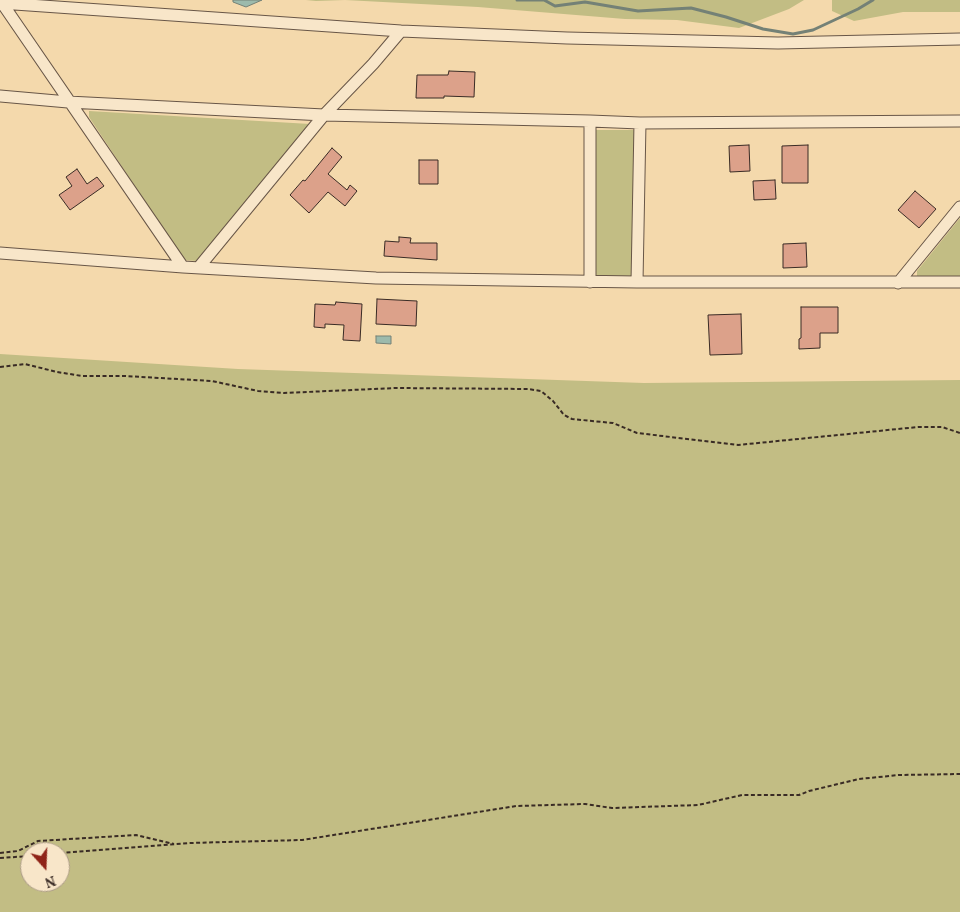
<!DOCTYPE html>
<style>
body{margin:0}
#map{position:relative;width:960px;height:912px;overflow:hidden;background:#f4d9ac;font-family:Vollkorn,serif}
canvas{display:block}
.north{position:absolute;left:20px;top:842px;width:50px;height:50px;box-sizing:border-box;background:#f8e6c9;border:1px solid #ac9b87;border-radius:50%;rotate:160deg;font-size:14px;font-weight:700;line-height:20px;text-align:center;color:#392b25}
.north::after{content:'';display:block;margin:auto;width:18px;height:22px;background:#8f2418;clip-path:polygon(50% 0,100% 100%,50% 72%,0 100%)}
</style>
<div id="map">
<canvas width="960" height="912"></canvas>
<div class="north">N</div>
</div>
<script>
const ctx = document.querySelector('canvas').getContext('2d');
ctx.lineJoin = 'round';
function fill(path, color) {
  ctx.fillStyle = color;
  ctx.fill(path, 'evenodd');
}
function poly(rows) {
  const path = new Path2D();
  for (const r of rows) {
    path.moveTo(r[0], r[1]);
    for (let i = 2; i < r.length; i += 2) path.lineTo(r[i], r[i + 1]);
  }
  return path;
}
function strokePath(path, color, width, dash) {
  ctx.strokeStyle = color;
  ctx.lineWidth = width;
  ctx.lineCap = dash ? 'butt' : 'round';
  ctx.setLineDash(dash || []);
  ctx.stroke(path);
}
fill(poly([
 [306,0,804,0,789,9,739,28,677,20,625,19,478,7,345,0,316,1],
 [832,0,960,0,960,12,903,12,854,21,832,11],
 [89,111,310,124,197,261,184,260,89,117],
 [596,130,636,130,633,277,594,277],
 [960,218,960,277,917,278,917,271],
 [0,354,238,369,644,383,960,380,960,912,0,912],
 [30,852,60,852,60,882,30,882]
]), '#c2bd84');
const water = poly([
 [233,0,262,0,246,7,233,2,233,0],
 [376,336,391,336,391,344,376,343,376,336]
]);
fill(water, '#9cbaac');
strokePath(water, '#748176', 1);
strokePath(poly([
 [517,0,544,0,555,6,585,2,638,11,691,8,726,17,763,29,793,34,813,30,858,9,873,0]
]), '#748176', 3);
const building = poly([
 [449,71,475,72,474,97,444,96,444,98,416,98,417,75,448,75,449,71],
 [749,145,750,171,730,172,729,146,749,145],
 [808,145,808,183,782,183,782,146,808,145],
 [332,148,342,157,328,174,347,190,350,185,357,191,345,206,328,192,309,213,290,195,303,180,305,181,332,148],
 [419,160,438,160,438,184,419,184,419,160],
 [77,169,87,184,97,177,104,186,70,210,59,195,72,186,66,177,77,169],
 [775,180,776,199,754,200,753,181,775,180],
 [915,191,936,209,919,228,898,210,915,191],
 [399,237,411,238,410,243,437,243,437,260,384,256,385,241,399,242,399,237],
 [806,243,807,267,783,268,783,244,806,243],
 [377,299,417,301,416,326,376,324,377,299],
 [336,302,362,304,360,341,343,340,344,325,325,324,325,328,314,327,315,304,335,305,336,302],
 [801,307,838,307,838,333,820,333,820,348,799,349,799,339,801,338,801,307],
 [741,314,742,354,710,355,708,315,741,314]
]);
fill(building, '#dca18a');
strokePath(building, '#392b25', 1);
const minor = poly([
 [0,3,401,31,567,38,778,43,960,39],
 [2,3,183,267],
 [0,96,68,102,324,115,590,121,640,123,960,121],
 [0,253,183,267,376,278,637,282,960,282],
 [199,267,324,115,373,64,401,31],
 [590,282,590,121],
 [637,282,640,123],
 [898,283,960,207]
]);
strokePath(minor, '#685647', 13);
strokePath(poly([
 [0,367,25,364,57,372,82,376,126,376,212,381,258,391,284,393,396,388,528,389,541,391,553,401,564,415,572,419,613,423,637,433,738,445,918,427,942,427,960,433],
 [0,853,18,851,38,841,136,835,174,844],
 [60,853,189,843,302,840,516,806,585,804,612,808,698,805,742,795,799,795,809,791,859,779,899,775,960,774],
 [0,858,30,856]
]), '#392b25', 2, [4, 2.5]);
strokePath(minor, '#f8e6c9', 11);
</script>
